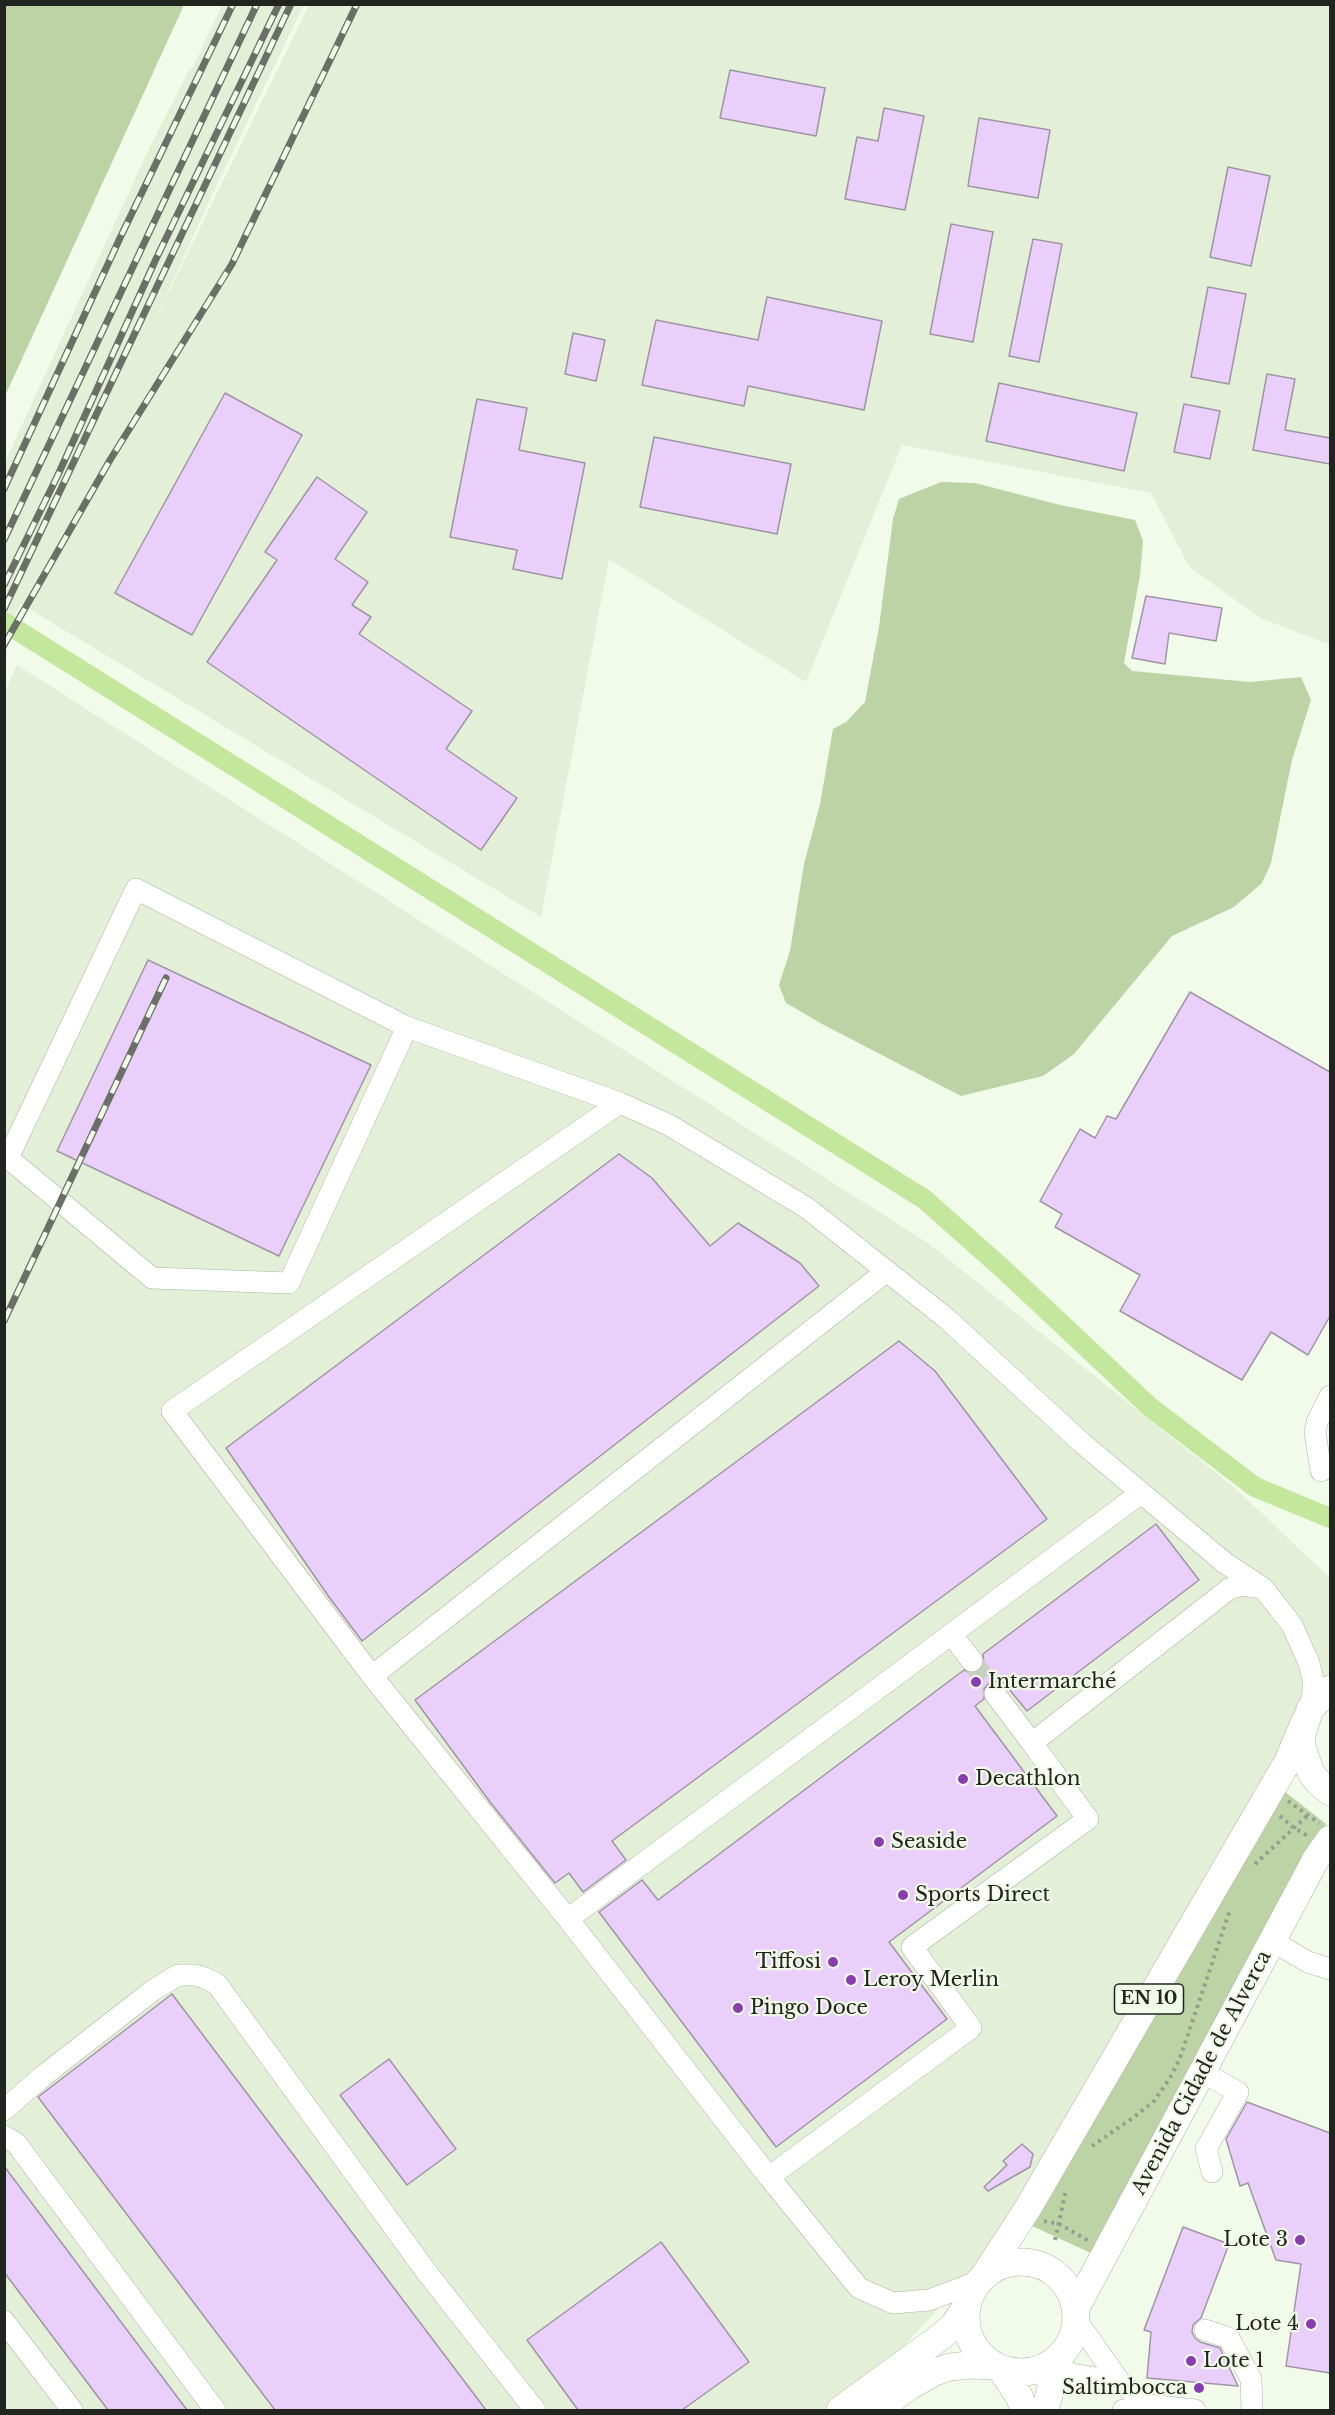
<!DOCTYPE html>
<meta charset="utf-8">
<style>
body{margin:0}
#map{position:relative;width:1335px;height:2415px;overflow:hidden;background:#f2fbe9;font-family:"Libre Baskerville",serif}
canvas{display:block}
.frame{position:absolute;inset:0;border:6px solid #22251f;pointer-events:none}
</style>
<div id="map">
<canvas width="1335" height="2415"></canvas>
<div class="frame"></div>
</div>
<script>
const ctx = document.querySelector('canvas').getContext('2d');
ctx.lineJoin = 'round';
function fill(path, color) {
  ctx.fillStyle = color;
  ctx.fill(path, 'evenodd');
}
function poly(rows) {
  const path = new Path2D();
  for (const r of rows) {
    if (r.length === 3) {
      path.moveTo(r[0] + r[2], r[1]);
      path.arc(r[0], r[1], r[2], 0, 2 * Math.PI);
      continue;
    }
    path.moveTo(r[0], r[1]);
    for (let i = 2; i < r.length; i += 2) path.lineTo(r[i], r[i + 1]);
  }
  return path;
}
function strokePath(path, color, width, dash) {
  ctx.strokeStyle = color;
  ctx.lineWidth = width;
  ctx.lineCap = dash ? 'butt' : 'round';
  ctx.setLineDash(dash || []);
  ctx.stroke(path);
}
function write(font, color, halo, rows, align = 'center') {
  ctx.font = font + ' "Libre Baskerville",serif';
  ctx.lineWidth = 4.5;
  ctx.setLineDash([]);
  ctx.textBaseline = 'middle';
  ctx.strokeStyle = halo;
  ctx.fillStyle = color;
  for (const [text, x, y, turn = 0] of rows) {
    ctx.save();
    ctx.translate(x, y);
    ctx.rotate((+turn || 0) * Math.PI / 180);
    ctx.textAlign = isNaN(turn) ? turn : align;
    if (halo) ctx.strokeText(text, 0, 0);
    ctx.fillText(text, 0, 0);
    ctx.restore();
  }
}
fill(poly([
 [222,5,304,5,213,193,155,320,309,5,1330,5,1330,645,1261,618,1190,568,1151,493,902,445,806,682,609,559,541,917,21,604,16,612,5,659,5,462,146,155,188,72,193,67],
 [17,665,928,1243,1235,1488,1330,1578,1330,1677,998,2245,889,2362,824,2410,5,2410,4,693]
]), '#e3efd7');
fill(poly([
 [5,4,184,5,5,396,4,5],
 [941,482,975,483,1060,505,1135,520,1143,541,1140,575,1124,663,1132,671,1250,682,1301,677,1311,700,1292,760,1271,863,1262,883,1234,907,1172,936,1074,1054,1043,1076,961,1096,822,1024,786,1003,779,985,790,951,804,864,820,804,833,729,846,722,865,702,879,627,893,519,899,499],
 [1284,1791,1326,1824,1093,2254,1030,2225]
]), '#bcd3a6');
strokePath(poly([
 [4,622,924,1199,1003,1269,1150,1407,1255,1487,1330,1518]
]), '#c3e79c', 20);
const building = poly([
 [730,70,825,88,816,136,720,118,730,70],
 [884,108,924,116,905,210,845,199,857,137,878,141,884,108],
 [979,118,1050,130,1038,198,968,186,979,118],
 [1228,167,1270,176,1251,266,1210,257,1228,167],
 [951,224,993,232,973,342,930,334,951,224],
 [1033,239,1062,244,1039,362,1009,356,1033,239],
 [1208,287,1246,294,1229,384,1191,377,1208,287],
 [767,297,882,321,864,410,748,386,744,406,642,385,656,320,758,340,767,297],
 [573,333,605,340,596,381,565,374,573,333],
 [1267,374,1295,379,1285,430,1330,438,1330,464,1253,450,1267,374],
 [999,383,1137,413,1124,471,986,441,999,383],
 [225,393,302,435,192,635,115,593,225,393],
 [477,399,527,408,519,450,585,463,562,579,513,569,517,550,450,537,477,399],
 [1184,404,1220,411,1210,459,1174,452,1184,404],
 [654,437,791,464,777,534,640,507,654,437],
 [317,477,367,512,335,559,368,582,352,605,371,617,359,634,472,711,446,749,517,798,481,850,207,662,277,560,265,552,317,477],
 [1146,596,1222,608,1216,641,1169,633,1165,664,1132,658,1146,596],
 [148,960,371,1065,279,1256,57,1151,148,960],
 [1190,992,1330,1072,1330,1316,1308,1355,1271,1332,1242,1380,1120,1311,1140,1275,1055,1227,1062,1214,1040,1201,1080,1129,1095,1138,1107,1116,1116,1119,1190,992],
 [619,1154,652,1178,710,1246,738,1223,800,1263,819,1286,362,1641,329,1597,226,1448,619,1154],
 [899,1341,935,1371,1047,1519,612,1841,626,1860,583,1892,569,1873,555,1883,490,1802,415,1700,899,1341],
 [1156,1524,1199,1580,1027,1711,1004,1683,994,1681,988,1684,984,1689,984,1699,975,1706,1057,1816,889,1942,947,2019,776,2147,599,1912,642,1880,658,1900,964,1670,973,1674,979,1671,984,1665,983,1654,1156,1524],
 [172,1994,486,2410,275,2410,38,2097,172,1994],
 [389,2059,456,2149,407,2185,340,2095,389,2059],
 [1247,2102,1330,2133,1330,2373,1286,2366,1301,2264,1276,2260,1248,2183,1240,2186,1226,2139,1247,2102],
 [1022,2144,1033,2154,1030,2167,988,2191,984,2187,1007,2165,1003,2161,1022,2144],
 [4,2166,187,2410,108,2410,4,2272,4,2166],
 [1183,2227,1229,2244,1201,2318,1193,2325,1192,2332,1195,2338,1200,2342,1220,2348,1238,2386,1147,2378,1151,2332,1144,2330,1183,2227],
 [661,2242,749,2362,682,2410,578,2410,527,2340,661,2242]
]);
fill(building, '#e9cffa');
strokePath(building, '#9f96a5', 1.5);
strokePath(poly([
 [972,1661,995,1694]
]), '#c8d0c1', 21, [21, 10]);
const minor = poly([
 [407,1027,289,1283,152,1278,8,1158,136,889,407,1027,620,1103],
 [1321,1471,1315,1432,1317,1422,1330,1396],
 [952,1635,972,1661],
 [372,1676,887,1271],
 [995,1694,1032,1743],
 [568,1919,1141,1493],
 [1272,1941,1308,1962,1330,1969],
 [1202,2072,1238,2092,1206,2149,1212,2172],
 [4,2110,43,2076,152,1991,178,1975,195,1975,205,1978,217,1984,428,2274,535,2410],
 [4,2136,16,2143,215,2410],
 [769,2177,568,1919,372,1676,172,1411,620,1103,669,1125,807,1208,946,1318,1082,1443,1225,1563,1263,1588],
 [977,2282,929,2300,893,2303,859,2288,769,2177,971,2028,912,1947,1088,1819,1032,1743,1229,1589,1241,1585,1263,1588,1292,1625,1309,1663,1314,1684,1310,1709],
 [4,2321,72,2410],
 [1077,2321,1120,2382,1148,2405],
 [1205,2330,1229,2338,1251,2379,1252,2410],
 [1053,2363,1072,2374,1120,2382],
 [1123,2410,1148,2405,1195,2410]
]);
const major = poly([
 [1330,1689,1310,1709,1302,1734,1302,1747,1311,1773,1319,1783,1330,1792],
 [1021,2317,55],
 [986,2273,1028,2208,1288,1761,1305,1721],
 [1076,2308,1316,1859,1330,1839],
 [1000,2368,1020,2398,1024,2410],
 [840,2410,943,2335,954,2325,967,2305],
 [877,2410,910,2386,935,2372,950,2367,969,2365,996,2366],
 [1045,2410,1051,2388,1050,2365]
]);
strokePath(minor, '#acb4a4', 22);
strokePath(major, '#acb4a4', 28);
strokePath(poly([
 [1288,1801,1319,1823],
 [1280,1816,1294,1828,1308,1836],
 [1255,1864,1307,1816],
 [1092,2146,1134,2117,1154,2101,1170,2078,1180,2058,1230,1910],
 [1044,2221,1059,2224,1089,2241],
 [1055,2240,1066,2190]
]), '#959c8f', 4, [3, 4.5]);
strokePath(minor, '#fff', 21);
strokePath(major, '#fff', 27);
const rail = poly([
 [4,489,120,238,233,4],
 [4,540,257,4],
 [4,585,57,477,156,259,279,4],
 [4,609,291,4],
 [4,645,110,460,232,264,357,4],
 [4,1321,166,978]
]);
strokePath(rail, '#6b7066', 7);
strokePath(rail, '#f2fbe9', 4.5, [14]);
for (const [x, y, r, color] of [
 [976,1682,6,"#893eb0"],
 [963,1779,6,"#893eb0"],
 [879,1842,6,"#893eb0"],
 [903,1895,6,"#893eb0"],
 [833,1962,6,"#893eb0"],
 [851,1980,6,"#893eb0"],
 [738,2008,6,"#893eb0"],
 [1300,2240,6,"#893eb0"],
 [1311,2324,6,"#893eb0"],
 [1191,2361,6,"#893eb0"],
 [1199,2388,6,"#893eb0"]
]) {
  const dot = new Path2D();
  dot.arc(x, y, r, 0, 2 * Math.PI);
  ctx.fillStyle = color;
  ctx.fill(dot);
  strokePath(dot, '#f2fbe9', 2);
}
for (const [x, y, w] of [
 [1149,1999,69]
]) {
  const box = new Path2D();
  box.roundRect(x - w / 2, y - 15, w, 30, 4.5);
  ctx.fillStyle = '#f2fbe9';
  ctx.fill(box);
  strokePath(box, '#22251f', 1.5);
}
write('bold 18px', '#22251f', null, [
 ["EN 10",1149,1999]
]);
write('20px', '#22251f', '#f2fbe9', [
 ["Intermarché",988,1682],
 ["Decathlon",975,1779],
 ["Seaside",891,1842],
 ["Sports Direct",915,1895],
 ["Tiffosi",821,1962,"right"],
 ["Leroy Merlin",863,1980],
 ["Pingo Doce",750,2008],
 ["Lote 3",1288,2240,"right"],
 ["Lote 4",1299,2324,"right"],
 ["Lote 1",1203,2361],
 ["Saltimbocca",1187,2388,"right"]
], 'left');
write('20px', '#22251f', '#f2fbe9', [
 ["Avenida Cidade de Alverca",1202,2073,-62]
]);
</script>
